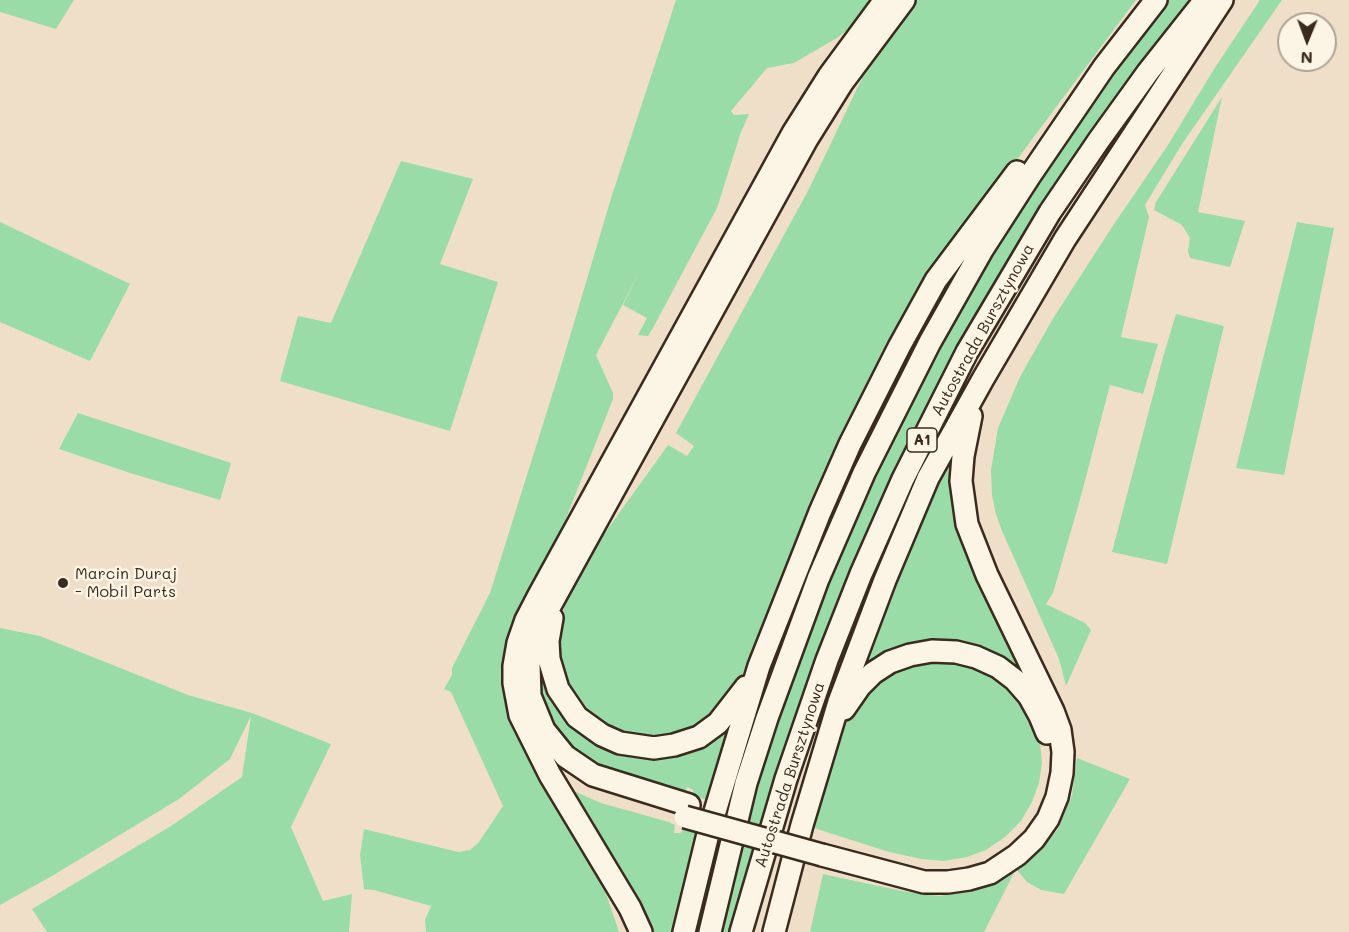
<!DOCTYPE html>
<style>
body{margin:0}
#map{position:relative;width:1349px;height:932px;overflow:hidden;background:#f0dfc8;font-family:Mali,sans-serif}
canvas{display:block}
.north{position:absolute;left:1277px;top:12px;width:60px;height:60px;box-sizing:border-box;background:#fcf5e5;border:2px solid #afa495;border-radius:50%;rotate:181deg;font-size:16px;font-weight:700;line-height:24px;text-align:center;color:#3b2a1e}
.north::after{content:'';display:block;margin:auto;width:21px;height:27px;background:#3b2a1e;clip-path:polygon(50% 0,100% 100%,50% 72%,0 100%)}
</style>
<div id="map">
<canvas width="1349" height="932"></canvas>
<div class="north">N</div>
</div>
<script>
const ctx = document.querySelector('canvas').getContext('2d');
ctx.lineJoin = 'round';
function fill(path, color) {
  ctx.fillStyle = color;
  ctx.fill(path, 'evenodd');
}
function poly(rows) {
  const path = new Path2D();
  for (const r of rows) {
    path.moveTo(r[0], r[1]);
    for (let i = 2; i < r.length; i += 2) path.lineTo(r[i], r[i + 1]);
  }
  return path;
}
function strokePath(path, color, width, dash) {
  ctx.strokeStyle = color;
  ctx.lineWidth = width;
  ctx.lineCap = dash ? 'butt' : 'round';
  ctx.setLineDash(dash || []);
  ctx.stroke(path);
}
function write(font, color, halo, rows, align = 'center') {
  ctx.font = font + ' Mali,sans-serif';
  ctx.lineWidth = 5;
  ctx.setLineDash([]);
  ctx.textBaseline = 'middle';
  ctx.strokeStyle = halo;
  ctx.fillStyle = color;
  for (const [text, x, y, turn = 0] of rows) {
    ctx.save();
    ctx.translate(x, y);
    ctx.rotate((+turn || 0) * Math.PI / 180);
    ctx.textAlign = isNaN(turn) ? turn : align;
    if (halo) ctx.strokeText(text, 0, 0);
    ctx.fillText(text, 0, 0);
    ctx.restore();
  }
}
fill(poly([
 [0,0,74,0,56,29,0,12],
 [676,0,875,0,859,21,837,38,794,63,767,68,731,111,734,115,749,114,741,132,717,208,653,328,648,336,638,335,647,318,623,305,640,271,596,355,613,393,613,399,563,526,509,633,504,658,503,678,509,718,533,765,601,879,619,932,426,932,425,920,431,906,374,890,364,889,360,855,364,829,458,852,470,850,479,842,503,806,451,692,444,689,452,675,452,668,490,593,559,373,612,195],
 [913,0,1136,0,983,205,833,460,742,675,734,691,717,712,692,730,658,739,628,734,600,721,589,713,579,701,564,674,558,660,559,627,567,598,587,558,668,445,687,456,694,446,676,433,809,189,875,51],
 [1166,0,1196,0,952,368,732,932,720,932,739,844,780,700,856,510,927,364,1016,210,1111,74],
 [1260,0,1282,0,1182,144,1145,205,1149,217,1121,337,1158,344,1143,394,1110,385,1081,496,1053,593,1046,604,1085,623,1091,630,1066,686,1059,659,1002,531,996,514,992,495,991,470,998,428,1020,377,1052,320,1114,224,1168,145,1214,69],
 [1222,97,1198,212,1245,221,1230,267,1190,258,1188,251,1190,238,1182,225,1154,210,1156,202],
 [401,161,473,179,440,264,498,282,450,431,280,381,298,316,331,323],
 [0,222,130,284,90,361,0,322],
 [1297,222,1334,228,1284,475,1236,468],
 [1176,314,1224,326,1167,564,1112,552,1163,357],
 [78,413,231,463,220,500,127,472,59,449],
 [957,443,955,461,1031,685,1018,671,997,655,976,646,952,641,935,641,858,675,892,587],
 [0,628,40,636,188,695,252,713,331,744,291,827,323,901,352,894,349,932,47,932,32,909,171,826,242,777,251,716,230,759,179,799,52,876,0,905],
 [539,655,614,751,643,757,736,717,710,801,694,796,693,790,687,787,685,794,610,772,581,759,557,735,541,703,538,686],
 [922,659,970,663,1009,684,1035,723,1040,743,1042,763,1039,783,1032,802,1021,821,1005,837,986,850,967,857,944,861,922,859,889,852,811,827,838,739,848,718,880,678,897,668],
 [1077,758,1130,779,1064,894,1041,890,1027,882,1016,869,984,932,810,932,823,874,902,891,938,896,974,891,1002,878,1033,857,1058,829,1072,795],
 [563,782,576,792,601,803,669,822,675,825,674,833,680,833,686,827,701,832,676,932,651,932,640,906,625,879]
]), '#9adca7');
const highway = poly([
 [552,618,548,641,549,659,558,689,577,717,602,735,620,743,654,748,674,745,699,737,718,723,746,687],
 [844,709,860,686,873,673,890,662,910,655,932,651,956,652,976,657,998,667,1015,680,1029,696,1040,716,1047,733],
 [689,805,593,775,565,756,544,730,530,696,529,664,533,647,539,626,807,139,842,83,904,0],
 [822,855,924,882,948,882,969,879,990,873,1017,855,1034,839,1048,819,1057,797,1062,773,1063,752,1060,730,1053,711,987,575,967,524,961,481,963,456,971,416],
 [641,932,630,908,550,775,520,715,514,683,514,666,518,643,526,620,539,595,793,133,829,76,885,0],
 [684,932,707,838,759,666,820,512,850,444,899,347,936,280,1017,172],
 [710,932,746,783,767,718,818,579,864,473,930,342,982,250,1029,177,1104,67,1156,0],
 [741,932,786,779,827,660,861,574,903,479,967,352,1050,212,1099,140,1148,72,1205,0],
 [774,932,802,825,839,702,885,580,928,478,983,379,1065,239,1222,0]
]);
strokePath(highway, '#3b2a1e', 26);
strokePath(highway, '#fcf5e5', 21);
const highwayBridge = poly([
 [685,817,822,855]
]);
strokePath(highwayBridge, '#3b2a1e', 26, []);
strokePath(highwayBridge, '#fcf5e5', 21);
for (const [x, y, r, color] of [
 [63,583,6,"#3b2a1e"]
]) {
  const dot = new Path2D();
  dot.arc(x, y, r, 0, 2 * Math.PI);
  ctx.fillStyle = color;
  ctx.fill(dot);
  strokePath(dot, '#fcf5e5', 2);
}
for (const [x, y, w] of [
 [922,440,30]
]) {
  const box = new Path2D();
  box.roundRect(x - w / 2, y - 12, w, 24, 4.5);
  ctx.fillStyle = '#fcf5e5';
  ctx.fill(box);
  strokePath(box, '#3b2a1e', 1.5);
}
write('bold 15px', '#3b2a1e', null, [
 ["A1",922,440]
]);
write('16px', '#3b2a1e', '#fcf5e5', [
 ["Autostrada Bursztynowa",983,330,-61],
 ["Autostrada Bursztynowa",790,775,-72]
]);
write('16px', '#3b2a1e', '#fcf5e5', [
 ["Marcin Duraj",75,574],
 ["- Mobil Parts",75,592]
], 'left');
</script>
